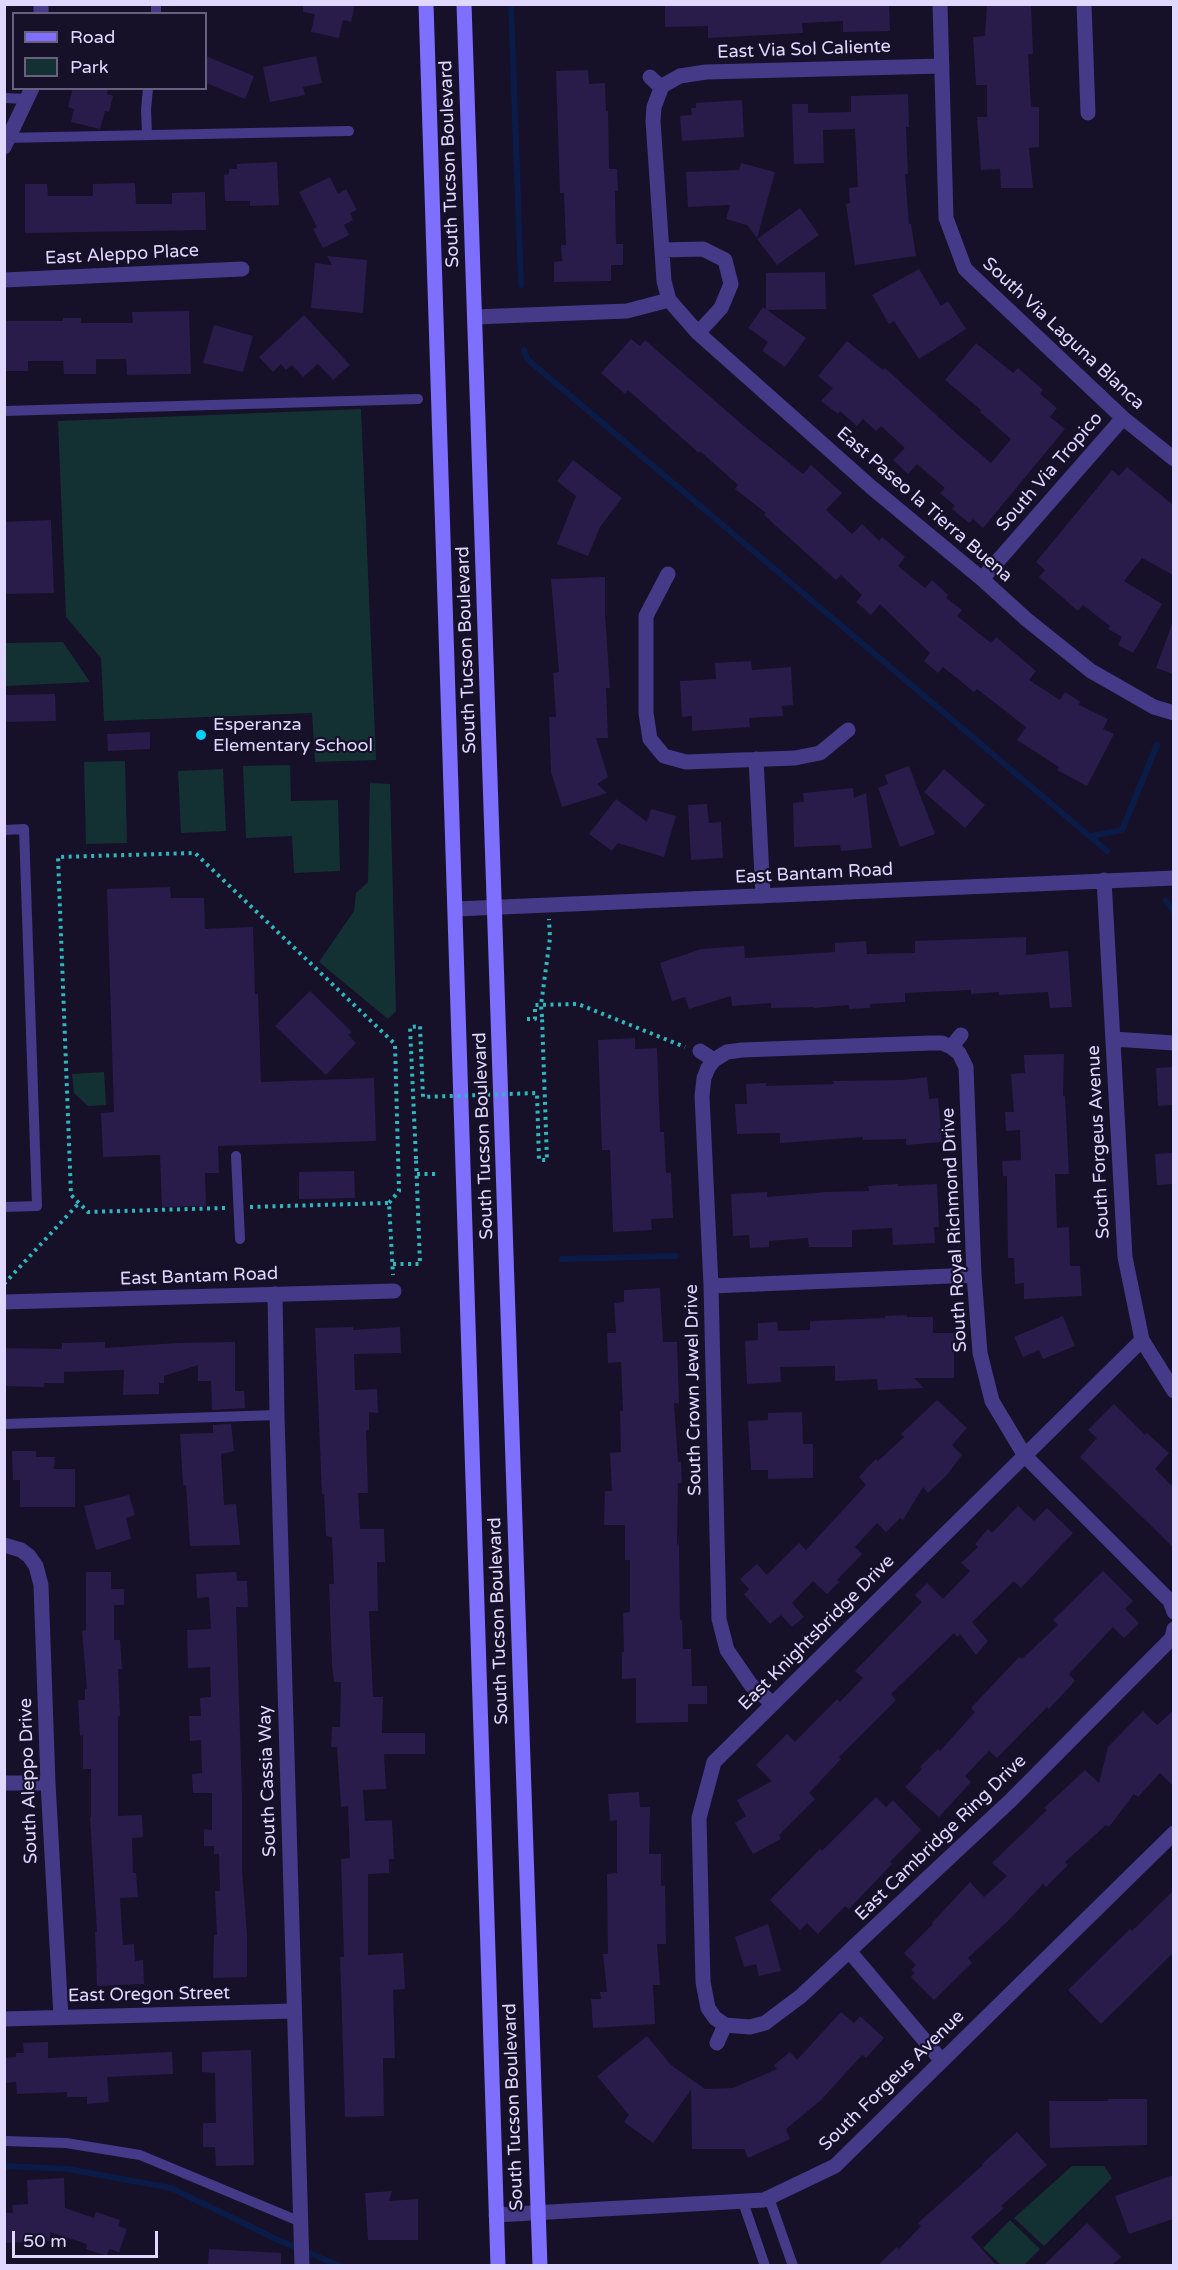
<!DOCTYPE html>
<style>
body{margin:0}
#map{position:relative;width:1178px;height:2270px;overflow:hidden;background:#161029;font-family:"Varela Round",sans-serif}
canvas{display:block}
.frame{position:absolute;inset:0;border:6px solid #e0d8ff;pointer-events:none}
.legend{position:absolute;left:12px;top:12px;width:195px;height:78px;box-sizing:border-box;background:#161029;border:2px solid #67607f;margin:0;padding:8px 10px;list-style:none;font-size:18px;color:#e0d8ff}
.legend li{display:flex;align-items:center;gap:12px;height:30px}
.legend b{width:30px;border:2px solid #67607f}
.scale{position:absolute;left:12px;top:2231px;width:146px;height:27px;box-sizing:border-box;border:3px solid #e0d8ff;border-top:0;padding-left:8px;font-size:18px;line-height:21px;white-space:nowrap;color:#e0d8ff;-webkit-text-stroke:4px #161029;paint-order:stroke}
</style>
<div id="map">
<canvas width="1178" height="2270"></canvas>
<div class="frame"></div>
<ul class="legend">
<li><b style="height:8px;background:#7f6fff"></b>Road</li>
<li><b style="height:16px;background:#133133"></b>Park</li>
</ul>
<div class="scale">50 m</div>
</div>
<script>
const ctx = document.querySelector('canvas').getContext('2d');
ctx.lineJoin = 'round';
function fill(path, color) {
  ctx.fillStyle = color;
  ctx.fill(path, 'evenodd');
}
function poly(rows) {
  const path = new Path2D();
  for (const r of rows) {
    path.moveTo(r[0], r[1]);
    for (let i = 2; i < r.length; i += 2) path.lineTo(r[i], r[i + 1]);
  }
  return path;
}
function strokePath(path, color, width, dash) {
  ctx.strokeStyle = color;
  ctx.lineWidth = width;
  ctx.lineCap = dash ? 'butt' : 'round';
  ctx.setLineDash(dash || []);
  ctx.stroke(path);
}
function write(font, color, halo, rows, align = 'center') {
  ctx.font = font + ' "Varela Round",sans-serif';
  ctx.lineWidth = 4.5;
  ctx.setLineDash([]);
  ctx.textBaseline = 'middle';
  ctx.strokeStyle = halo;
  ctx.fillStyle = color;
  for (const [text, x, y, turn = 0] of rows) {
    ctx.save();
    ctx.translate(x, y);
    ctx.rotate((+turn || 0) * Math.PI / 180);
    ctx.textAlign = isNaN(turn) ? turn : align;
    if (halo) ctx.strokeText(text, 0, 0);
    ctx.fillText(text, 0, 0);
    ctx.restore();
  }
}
fill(poly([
 [361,409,376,760,315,762,312,713,104,721,101,658,66,617,58,421],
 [63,642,90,682,5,686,5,643],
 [125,761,127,843,86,844,84,762],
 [290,765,291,801,338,800,340,871,294,873,292,836,246,838,243,766],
 [223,769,226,831,181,833,178,771],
 [370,783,390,784,396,1011,388,1019,319,962,354,911,356,893,368,882],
 [104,1072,106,1105,88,1106,74,1093,72,1074],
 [1072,2166,1104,2166,1112,2178,1044,2246,1014,2218],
 [1010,2220,1040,2249,1024,2265,1001,2265,983,2248]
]), '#133133');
strokePath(poly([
 [511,4,521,285],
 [524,350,527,359,1107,851],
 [1091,836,1122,830,1157,745],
 [1166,901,1174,912],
 [562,1259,676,1256],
 [4,2166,68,2169,171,2188,278,2240,340,2266]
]), '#0a1b48', 6);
fill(poly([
 [303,4,355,4,351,22,343,20,339,38,311,32,315,14,303,12],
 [665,4,889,4,890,31,843,32,843,21,802,23,803,33,708,38,708,26,665,27],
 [987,4,1031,4,1033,54,1028,54,1031,107,1039,107,1039,147,1029,148,1033,188,1001,188,1000,169,981,170,977,117,987,117,987,85,976,85,973,37,985,36],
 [206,56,254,76,245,99,206,83],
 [316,56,322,83,303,87,305,95,270,102,263,67],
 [588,70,589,84,605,83,606,111,608,111,609,169,617,169,618,191,615,191,616,244,623,244,623,265,611,265,611,281,554,282,554,262,562,261,561,245,566,245,564,193,560,193,556,71],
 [73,88,108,88,107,94,113,96,109,112,105,111,100,129,71,122,74,109,68,107],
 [908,94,909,127,906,127,908,174,905,174,909,224,911,224,916,256,855,265,846,204,850,203,849,188,858,187,855,129,823,130,824,163,794,164,792,104,808,104,808,113,851,112,851,96],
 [742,100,744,137,682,141,680,116,692,115,691,108,696,108,696,103],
 [277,162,279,205,250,206,250,201,225,201,224,175,229,174,229,169,237,169,237,164],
 [741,163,775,172,757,238,747,225,726,219,730,205,688,207,686,172,739,170],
 [330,177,338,194,346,189,357,210,350,213,353,220,344,225,349,235,323,248,313,229,317,227,299,192],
 [135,183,136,204,172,204,172,193,205,192,206,230,25,233,25,184,47,184,48,196,93,196,93,184],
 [800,208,819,235,777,265,757,239],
 [327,256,367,260,363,313,311,308,315,263,332,265],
 [919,269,941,306,948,301,966,329,919,359,894,321,889,324,872,295],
 [825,272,826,309,766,310,766,273],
 [763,307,806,338,785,367,762,351,768,342,748,328],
 [189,311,191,374,127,375,126,359,96,359,96,374,64,374,63,361,28,361,28,371,4,371,4,321,63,321,63,318,81,318,81,323,133,323,132,312],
 [304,315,350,365,333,380,318,364,303,377,292,365,286,370,281,364,273,372,259,357],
 [214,325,253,336,243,372,203,363],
 [631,339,640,346,645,340,746,428,803,474,811,465,842,493,826,510,852,534,862,524,879,541,882,537,905,557,898,566,925,588,932,580,948,595,946,598,962,610,957,616,991,643,996,637,1036,671,1029,680,1060,700,1065,692,1080,702,1079,705,1108,719,1103,729,1114,734,1087,786,1057,770,1059,767,1017,740,1026,727,977,689,974,692,943,667,938,673,924,661,930,653,880,604,871,615,856,602,862,595,841,575,836,580,764,515,766,513,735,489,738,485,700,451,699,453,628,390,625,394,601,373],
 [847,341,883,370,885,368,958,435,991,463,1011,439,980,412,981,410,945,380,976,343,1013,373,1018,368,1043,390,1040,394,1057,408,1050,417,1065,429,983,528,973,519,969,523,952,509,955,506,940,493,945,488,917,464,908,474,893,460,905,448,881,426,876,431,863,419,857,426,840,411,838,414,821,401,833,388,818,376],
 [573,460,622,498,600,527,588,556,557,544,576,496,557,481],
 [1127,467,1173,505,1173,575,1142,558,1124,581,1162,604,1133,653,1118,645,1122,637,1108,629,1110,626,1083,605,1078,611,1039,577,1045,570,1036,562,1112,470,1119,476],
 [51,520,54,593,4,594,4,522],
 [605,577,605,615,610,688,606,688,608,738,596,738,608,777,597,784,607,793,562,807,551,772,549,717,556,717,553,673,559,672,551,579],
 [1172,624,1173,624,1173,674,1156,668],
 [751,661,752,670,791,667,793,705,782,706,783,716,749,718,750,727,692,731,692,716,682,717,680,681,716,679,715,663],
 [55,694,56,721,4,722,4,695],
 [150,732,150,749,108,751,107,734],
 [909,766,935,834,900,847,878,788,888,784,885,775],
 [944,769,985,805,965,828,924,792],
 [853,788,854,798,866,793,872,848,841,851,840,845,794,847,793,803,804,802,803,793],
 [616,799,647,822,651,809,676,816,664,857,618,843,612,851,589,834],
 [707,804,709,823,721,822,723,858,691,860,688,805],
 [170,887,171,898,204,898,205,929,253,927,255,994,258,994,261,1082,374,1078,376,1141,218,1146,219,1173,205,1173,206,1206,162,1207,160,1155,103,1157,101,1113,114,1112,107,889],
 [1026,937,1026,955,1068,951,1072,1007,1050,1008,1048,992,999,995,999,992,971,994,971,990,905,993,905,1002,870,1004,870,1008,849,1009,849,1005,814,1008,814,1007,771,1008,771,1003,732,1006,731,996,689,1009,685,997,672,1001,660,963,701,949,744,946,745,958,835,952,835,943,866,941,867,954,915,953,915,941],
 [310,991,352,1032,348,1035,356,1043,326,1075,275,1026],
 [635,1038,635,1049,657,1048,660,1132,664,1132,666,1173,671,1173,673,1218,651,1219,652,1230,613,1232,610,1150,602,1150,598,1040],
 [1064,1054,1063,1096,1065,1096,1069,1174,1055,1174,1057,1228,1069,1227,1070,1266,1080,1266,1082,1296,1024,1299,1024,1283,1015,1284,1014,1258,1008,1258,1007,1176,1003,1176,1002,1161,1021,1160,1020,1130,1006,1131,1005,1112,1014,1112,1011,1074,1025,1073,1024,1055],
 [1173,1067,1173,1105,1158,1106,1156,1068],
 [927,1077,929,1099,938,1098,942,1142,906,1145,906,1139,863,1140,863,1137,780,1143,780,1133,737,1134,735,1104,747,1104,746,1084,766,1083,766,1086,834,1084,833,1081,902,1080],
 [1173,1153,1173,1184,1157,1185,1155,1154],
 [354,1171,355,1198,299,1199,299,1172],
 [898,1184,898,1186,937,1184,939,1227,934,1227,935,1243,893,1245,892,1228,852,1230,852,1247,809,1247,808,1238,769,1241,769,1247,750,1248,749,1235,733,1236,731,1194,767,1192,767,1197,826,1192,869,1191,868,1186],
 [660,1288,663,1342,677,1342,679,1403,674,1403,678,1462,681,1462,682,1483,678,1483,677,1545,679,1544,680,1620,682,1620,683,1649,691,1649,692,1686,707,1686,707,1704,688,1704,688,1722,636,1723,636,1678,622,1679,622,1652,624,1652,623,1613,630,1612,630,1560,625,1560,625,1525,604,1525,605,1491,612,1491,610,1453,621,1452,620,1411,623,1411,621,1362,608,1363,607,1333,616,1333,614,1303,624,1302,624,1290],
 [907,1315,907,1317,933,1317,933,1333,954,1333,954,1378,914,1378,924,1388,878,1390,877,1379,835,1381,835,1366,780,1367,781,1382,747,1384,745,1341,758,1340,758,1323,777,1322,778,1331,810,1330,810,1321,885,1318,885,1316],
 [1063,1316,1075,1346,1043,1359,1039,1350,1023,1357,1014,1337],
 [353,1327,353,1330,400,1327,401,1353,354,1354,355,1390,377,1389,378,1413,369,1412,369,1430,366,1430,368,1493,358,1493,360,1529,384,1529,385,1562,377,1562,378,1611,369,1611,373,1697,383,1697,382,1733,425,1733,425,1754,384,1754,386,1789,363,1790,365,1821,392,1820,394,1859,389,1859,389,1873,368,1874,368,1955,403,1953,405,1989,393,1990,395,2058,383,2058,384,2116,345,2117,341,1985,340,1957,344,1957,341,1859,350,1858,348,1806,341,1807,337,1747,331,1747,332,1727,340,1727,341,1682,334,1682,332,1665,329,1584,334,1584,332,1537,326,1536,324,1494,322,1494,315,1328],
 [105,1342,105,1348,177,1343,235,1342,235,1391,244,1391,245,1408,212,1410,211,1381,198,1381,198,1365,164,1376,164,1383,159,1383,159,1394,123,1395,124,1370,64,1372,64,1383,44,1383,44,1387,4,1386,4,1348,62,1349,62,1343],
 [937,1400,967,1428,952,1445,962,1455,947,1475,928,1493,923,1487,903,1520,900,1518,886,1532,877,1523,855,1547,862,1554,837,1580,839,1582,827,1594,813,1581,792,1603,804,1617,792,1627,781,1615,770,1624,744,1594,749,1589,740,1579,757,1564,767,1575,799,1543,806,1550,866,1485,859,1477,867,1468,876,1459,878,1461,904,1437,901,1434],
 [1114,1404,1145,1435,1147,1433,1169,1453,1155,1469,1173,1487,1173,1547,1080,1457,1097,1438,1088,1430],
 [802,1412,803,1444,813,1444,813,1478,768,1479,768,1470,751,1470,748,1421,768,1420,768,1413],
 [231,1424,234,1451,221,1454,224,1505,236,1504,240,1545,190,1546,186,1485,183,1485,180,1434,213,1433,213,1425],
 [12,1451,36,1451,36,1457,55,1457,54,1469,75,1469,75,1507,20,1507,20,1480,13,1480],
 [129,1495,135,1515,126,1518,131,1539,96,1550,84,1506],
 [1018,1506,1034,1521,1047,1508,1073,1533,1021,1588,1014,1581,972,1622,988,1641,976,1655,960,1634,957,1637,954,1633,891,1694,896,1700,839,1757,841,1759,809,1793,815,1799,779,1835,781,1839,753,1854,735,1823,746,1816,737,1800,772,1781,756,1765,787,1734,795,1742,837,1699,840,1702,863,1678,855,1671,922,1602,915,1595,927,1583,943,1599,970,1571,961,1563,978,1547,975,1544,988,1529,992,1533],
 [1103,1571,1133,1601,1125,1609,1139,1623,1124,1638,1113,1627,1069,1674,1075,1681,1049,1709,1047,1707,997,1758,989,1751,965,1776,971,1782,939,1817,905,1787,922,1769,920,1767,938,1749,940,1751,975,1712,971,1708,1019,1657,1022,1659,1058,1625,1053,1620],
 [86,1572,111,1572,111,1589,124,1589,124,1605,114,1605,114,1640,120,1640,122,1669,118,1669,120,1716,118,1716,118,1816,142,1815,143,1837,132,1838,133,1873,136,1873,138,1897,120,1898,123,1945,134,1944,135,1961,143,1960,144,1984,97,1986,95,1932,97,1932,90,1817,91,1817,91,1769,83,1769,83,1735,80,1736,78,1700,85,1700,85,1689,87,1689,82,1631,86,1630],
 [236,1572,237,1581,247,1581,248,1607,236,1607,242,1796,242,1869,247,1935,247,1977,213,1978,214,1935,217,1935,215,1891,220,1891,219,1854,214,1854,214,1846,204,1846,204,1829,212,1830,212,1793,193,1793,192,1774,202,1773,201,1740,190,1741,189,1716,201,1716,200,1698,211,1697,210,1667,188,1668,187,1630,211,1629,209,1597,197,1598,196,1574],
 [1143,1711,1157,1725,1173,1711,1173,1786,1160,1773,1138,1797,1134,1794,1109,1827,1106,1825,1065,1862,1068,1865,1046,1887,1043,1884,1009,1920,968,1958,972,1963,934,2000,911,1977,915,1973,911,1970,916,1965,904,1953,933,1924,932,1923,970,1882,984,1897,1007,1876,992,1863,1047,1810,1044,1808,1085,1770,1099,1783,1108,1747],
 [639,1792,640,1807,650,1807,649,1854,661,1854,661,1886,665,1886,666,1944,657,1944,660,1985,653,1985,655,2024,593,2028,591,1999,601,1999,600,1992,607,1992,603,1954,608,1954,607,1874,617,1873,617,1820,610,1821,608,1794],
 [876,1797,886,1807,893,1800,921,1830,890,1862,892,1864,849,1909,845,1906,818,1934,807,1923,800,1930,770,1900,820,1849,822,1851],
 [1173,1891,1173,1953,1101,2024,1068,1990,1130,1929,1132,1931],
 [768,1924,781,1971,759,1976,756,1964,744,1967,735,1937],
 [841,2012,854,2023,860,2016,884,2038,866,2058,862,2055,821,2100,786,2129,790,2139,748,2158,744,2149,692,2149,691,2090,653,2143,624,2122,629,2115,597,2076,647,2036,671,2065,705,2089,733,2088,777,2069,774,2065,790,2052,797,2060],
 [48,2042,48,2058,172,2052,173,2074,107,2077,109,2102,87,2104,87,2097,67,2097,67,2092,17,2094,16,2082,4,2083,4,2058,16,2057,16,2053,24,2053,23,2043],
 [251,2050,254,2165,216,2166,215,2147,203,2147,203,2123,216,2123,215,2073,202,2072,202,2052],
 [1108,2099,1147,2099,1147,2145,1050,2148,1049,2101,1108,2101],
 [1017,2132,1047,2165,1001,2206,1004,2208,971,2237,996,2265,878,2265,897,2247,899,2249,921,2226,918,2223,983,2165,982,2164],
 [1173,2175,1173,2219,1129,2234,1115,2196],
 [64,2178,65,2208,94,2218,96,2212,120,2220,118,2226,127,2229,119,2252,109,2249,107,2256,86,2249,87,2244,50,2232,50,2241,4,2243,4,2213,13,2213,12,2205,28,2204,27,2180],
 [392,2191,389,2201,418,2199,418,2240,368,2240,365,2193],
 [1087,2223,1121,2257,1112,2265,1044,2265],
 [209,2249,281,2253,281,2265,208,2265]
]), '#291c4a');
strokePath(poly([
 [542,1017,541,1005,550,938,549,919],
 [527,1019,535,1019,535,1005,578,1004,685,1047],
 [417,1174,439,1174],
 [250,1207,389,1203,393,1275],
 [225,1208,88,1212,71,1195,58,857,195,853,395,1044,399,1191,389,1203],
 [393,1264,420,1264,416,1159],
 [4,1284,79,1203]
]), '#2eb8bc', 4, [3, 4.5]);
strokePath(poly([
 [156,4,156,14],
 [4,98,27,99],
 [147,134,146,110,148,88],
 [4,138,349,131],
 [4,411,418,399],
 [4,830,24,829,37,1206,4,1207],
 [236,1156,240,1239],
 [4,1424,277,1415],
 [4,2141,66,2143,140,2155,301,2222],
 [769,2198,793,2266],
 [743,2202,765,2266]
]), '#443a88', 10);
strokePath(poly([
 [940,4,946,218,965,269,1123,418,1174,459],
 [1084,4,1088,113],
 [41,14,41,4],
 [942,66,706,72,680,76,662,86,654,107,653,121,664,281,669,300,698,333,871,487,982,579,1026,619,1091,671,1154,707,1174,713],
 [650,77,661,87],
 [4,147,32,88],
 [662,250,703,249,725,260,731,284,721,308,698,333],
 [4,280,242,269],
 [475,317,627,311,669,300],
 [668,574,646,616,646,713,650,739,664,756,686,762,795,758,820,753,848,730],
 [982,579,1123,418],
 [756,759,763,896],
 [1104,880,1125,1257,1142,1340,1174,1391],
 [456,909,1174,878],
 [961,1035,951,1047,959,1053,966,1067,974,1275,980,1353,992,1401,1025,1456,1170,1601,1174,1612],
 [1113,1039,1174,1043],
 [700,1051,714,1060,727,1052,742,1050,931,1043,942,1043,951,1047],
 [714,1060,708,1068,704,1078,702,1096,711,1286,719,1619,727,1650,751,1685,773,1704],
 [711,1286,974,1275],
 [275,1294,277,1415,302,2266],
 [4,1302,394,1291],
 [4,1545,21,1550,29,1556,36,1566,41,1585,48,1783,61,2017],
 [4,1783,48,1783],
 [850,1952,942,2061],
 [4,2019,294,2011],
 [725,2025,715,2018,708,2008,703,1982,699,1818,714,1762,1142,1340],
 [717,2043,725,2025,750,2027,765,2023,801,1996,1010,1801,1172,1638,1174,1629],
 [496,2215,764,2200,835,2166,1174,1833]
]), '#443a88', 15);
strokePath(poly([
 [426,4,498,2266],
 [464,4,540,2266]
]), '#7f6fff', 15);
strokePath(poly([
 [416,1159,410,1027,420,1026,423,1097,537,1093,539,1160,547,1160,542,1017]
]), '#2eb8bc', 4, [3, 4.5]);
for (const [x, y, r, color] of [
 [201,735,6,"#04d0ff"]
]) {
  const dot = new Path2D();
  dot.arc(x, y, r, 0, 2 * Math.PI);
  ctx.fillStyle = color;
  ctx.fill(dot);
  strokePath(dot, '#161029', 2);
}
write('18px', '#e0d8ff', '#161029', [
 ["East Via Sol Caliente",804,50,-2],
 ["South Tucson Boulevard",450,164,-92],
 ["East Aleppo Place",122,255,-3],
 ["South Via Laguna Blanca",1063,334,43],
 ["South Via Tropico",1050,472,-49],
 ["East Paseo la Tierra Buena",924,505,41],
 ["South Tucson Boulevard",467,650,-92],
 ["East Bantam Road",814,874,-3],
 ["South Tucson Boulevard",484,1136,-92],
 ["South Forgeus Avenue",1099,1142,-93],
 ["South Royal Richmond Drive",955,1230,-93],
 ["East Bantam Road",199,1277,-2],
 ["South Crown Jewel Drive",694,1390,-91],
 ["South Tucson Boulevard",499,1621,-92],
 ["East Knightsbridge Drive",817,1633,-45],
 ["South Aleppo Drive",29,1781,-92],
 ["South Cassia Way",268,1781,-92],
 ["East Cambridge Ring Drive",941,1838,-44],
 ["East Oregon Street",149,1995,-1],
 ["South Forgeus Avenue",892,2081,-44],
 ["South Tucson Boulevard",514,2107,-92]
]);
write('18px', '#e0d8ff', '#161029', [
 ["Esperanza",213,725],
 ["Elementary School",213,746]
], 'left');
</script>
